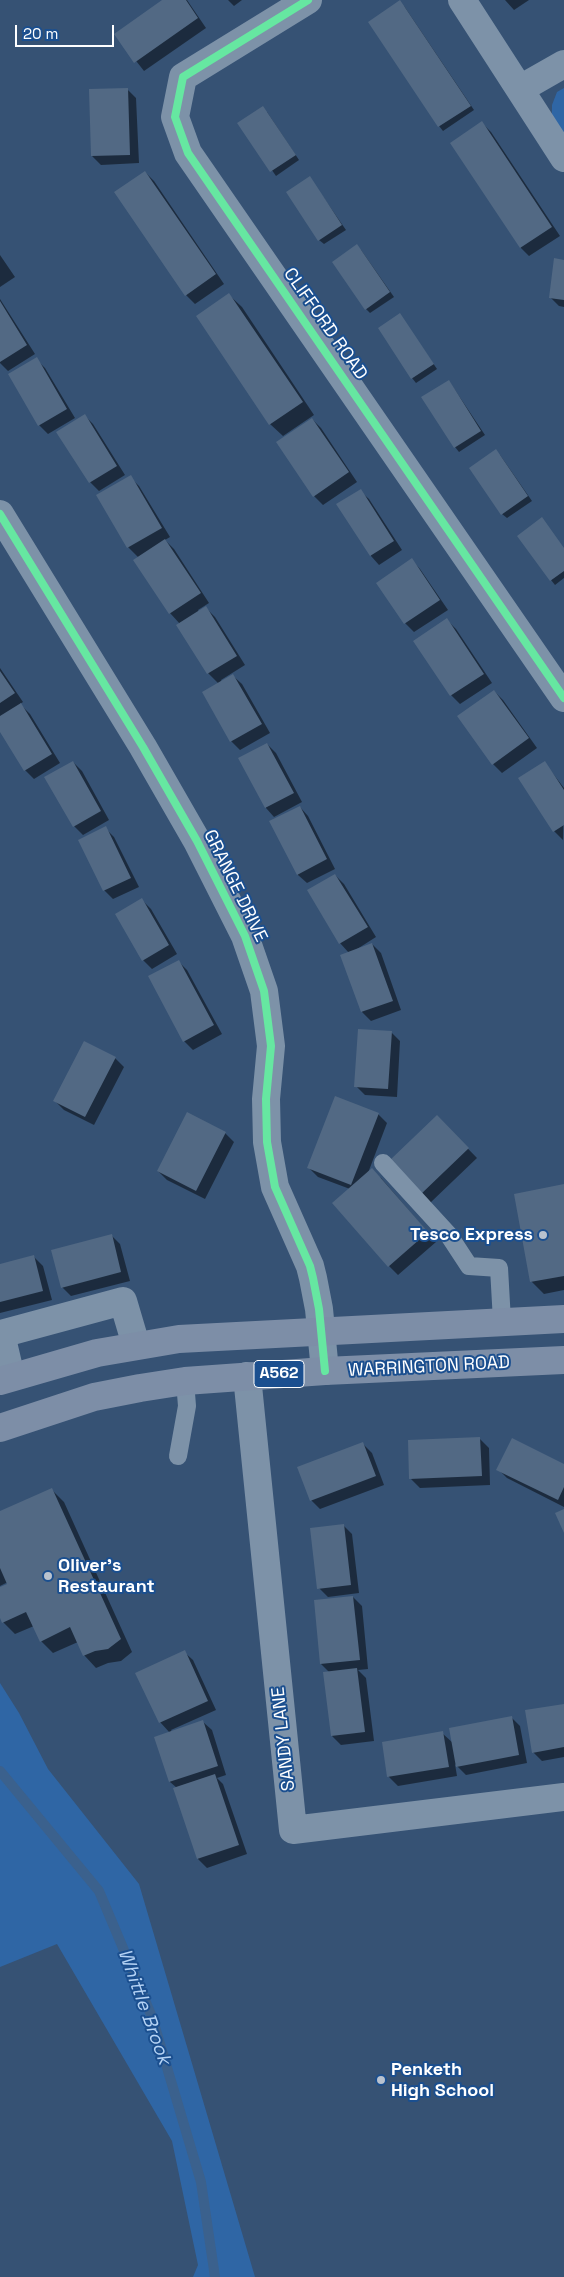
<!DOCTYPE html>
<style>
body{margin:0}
#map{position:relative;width:564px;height:2277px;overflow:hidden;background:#365274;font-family:"Space Grotesk",sans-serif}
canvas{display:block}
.scale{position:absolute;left:15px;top:25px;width:99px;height:22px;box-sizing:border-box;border:2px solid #fff;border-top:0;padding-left:6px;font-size:15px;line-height:18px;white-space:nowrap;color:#fff;-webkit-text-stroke:4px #1b4f8f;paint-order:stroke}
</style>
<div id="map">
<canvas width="564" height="2277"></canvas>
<div class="scale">20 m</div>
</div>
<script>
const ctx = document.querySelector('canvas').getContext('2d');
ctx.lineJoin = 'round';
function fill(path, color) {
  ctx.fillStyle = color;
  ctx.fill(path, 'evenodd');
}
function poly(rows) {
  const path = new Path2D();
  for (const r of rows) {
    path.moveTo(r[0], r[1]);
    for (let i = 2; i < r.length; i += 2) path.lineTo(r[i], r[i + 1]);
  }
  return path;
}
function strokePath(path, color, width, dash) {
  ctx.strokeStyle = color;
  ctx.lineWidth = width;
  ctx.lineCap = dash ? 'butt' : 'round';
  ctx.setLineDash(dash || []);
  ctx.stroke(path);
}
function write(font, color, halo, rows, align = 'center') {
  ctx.font = font + ' "Space Grotesk",sans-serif';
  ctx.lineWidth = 4;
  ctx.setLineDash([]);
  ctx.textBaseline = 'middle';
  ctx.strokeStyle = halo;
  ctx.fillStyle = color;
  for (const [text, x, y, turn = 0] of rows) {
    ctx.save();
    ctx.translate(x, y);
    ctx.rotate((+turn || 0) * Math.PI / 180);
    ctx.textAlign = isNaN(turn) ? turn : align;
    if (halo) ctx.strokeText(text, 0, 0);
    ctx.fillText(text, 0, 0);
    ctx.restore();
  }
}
fill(poly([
 [564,88,564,145,552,120,552,105,557,92],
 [0,1683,19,1713,48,1769,139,1884,255,2277,193,2277,198,2265,172,2141,57,1944,0,1967]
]), '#2f66a5');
fill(poly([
 [164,0,187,0,206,28,144,71,115,34],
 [228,0,242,0,234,6],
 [505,0,529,0,514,10],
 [404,6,474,110,443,131,439,126],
 [127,89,136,98,139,163,101,165,92,156],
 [267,112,299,160,276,176,239,123],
 [482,123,491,132,560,236,529,256,520,247],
 [145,172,154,181,224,284,195,304,186,295],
 [310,178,346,230,324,244,319,240],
 [361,250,394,297,370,313,366,309],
 [0,255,15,277,0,287],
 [564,261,564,307,559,306,550,297],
 [229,295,242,307,314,415,283,436,270,424],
 [0,299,35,354,8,371,0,363],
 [400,315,437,369,416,383,412,378],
 [36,359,45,368,75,418,48,434,39,425],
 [449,381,485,435,459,452,455,447],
 [85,416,93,424,125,475,99,491,90,482,58,432],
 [312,419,321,428,357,482,323,505,314,496],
 [500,455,532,501,507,518,502,514],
 [130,477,139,486,170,537,165,540,174,549,209,603,198,610,199,612,206,608,215,617,245,665,221,680,222,682,233,676,242,684,270,733,240,750,231,741,219,684,208,673,178,625,180,624,170,613,135,560,139,558,128,547,98,496],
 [360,491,369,499,402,550,379,565,371,556],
 [564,548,564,578,555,585,551,580],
 [412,560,420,569,448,610,414,632,405,623,378,583],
 [447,620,456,629,492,683,460,704,451,695],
 [0,668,23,702,20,704,30,714,60,763,34,779,25,770,0,730],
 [494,691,503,700,537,748,502,773,493,764],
 [267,744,276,753,302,802,274,817,266,808],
 [73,762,82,771,109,820,83,835,74,826],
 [544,762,564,788,563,840,554,831],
 [300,807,308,816,335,869,307,883,298,875,271,822],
 [105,828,114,837,139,887,113,899,104,890],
 [335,875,344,884,376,937,354,951,372,944,381,953,401,1010,371,1021,362,1012,349,953,340,943],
 [142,900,151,909,177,954,152,969,143,960],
 [178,961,187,970,222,1034,193,1050,184,1041],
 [391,1032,400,1041,397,1097,365,1095,356,1086],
 [115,1058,124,1067,94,1125,64,1110,55,1101],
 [378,1114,387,1123,368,1173,381,1178,436,1242,398,1275,389,1266,350,1189,318,1177,309,1168],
 [437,1117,477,1158,430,1203,390,1161],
 [225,1133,234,1142,205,1199,167,1180,158,1171],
 [564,1185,564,1290,544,1294,531,1281],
 [111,1235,120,1244,130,1281,71,1296,62,1287],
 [34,1257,43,1266,52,1300,0,1313,0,1265],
 [480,1439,489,1448,490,1485,420,1488,411,1479],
 [363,1444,372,1453,384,1485,320,1509,311,1500],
 [564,1465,564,1507,507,1478,498,1469],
 [52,1490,64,1502,132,1652,121,1661,108,1663,96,1668,84,1655,78,1642,53,1653,41,1641,34,1626,15,1634,3,1622,0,1615,0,1589,9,1585,8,1582,0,1586,0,1513],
 [343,1525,352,1534,359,1593,328,1597,319,1588],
 [353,1597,362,1606,368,1669,358,1670,366,1678,374,1741,341,1745,332,1736,329,1672,321,1664],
 [184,1652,193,1660,216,1710,171,1730,172,1732,203,1722,212,1730,226,1775,217,1778,223,1784,247,1854,207,1868,198,1859,175,1789,177,1788,170,1782,156,1737,170,1733,160,1722],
 [564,1706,564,1757,542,1761,533,1752],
 [511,1717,520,1726,527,1763,466,1775,455,1764,457,1776,398,1786,389,1777,383,1743,442,1733,453,1743]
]), '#0007');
strokePath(poly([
 [0,1771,99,1891,152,2017,201,2182,215,2277]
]), '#3b618d', 10);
fill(poly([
 [162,0,186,0,198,18,134,63,114,34],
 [400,0,471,106,438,127,368,22],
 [128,88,130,155,91,156,89,89],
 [263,106,296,155,270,172,237,123],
 [482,121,552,227,520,248,450,143],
 [145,171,216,274,185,296,114,192],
 [310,176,342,225,318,241,286,192],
 [357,244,390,292,365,310,332,262],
 [554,258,564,260,564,300,549,298],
 [229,293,303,402,269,425,196,316],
 [0,301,27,345,0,362],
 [400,313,434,364,411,379,378,328],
 [37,357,67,409,38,426,8,374],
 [449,380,481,431,454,448,421,397],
 [85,414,117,466,89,483,56,432],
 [312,418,349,472,313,497,276,442],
 [496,449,528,496,501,515,469,468],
 [131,475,162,528,127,548,96,495],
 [361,489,394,541,370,556,336,504],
 [542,517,564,548,564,571,550,581,517,536],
 [165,539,201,593,169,614,133,560],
 [412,558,440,600,404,624,376,583],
 [206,606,237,656,207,674,176,625],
 [447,618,484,674,450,696,413,641],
 [0,671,15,693,0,703],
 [233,674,262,724,230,742,202,692],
 [494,690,529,738,492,765,457,716],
 [21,703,52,754,24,771,0,732,0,716],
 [267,743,294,793,265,808,238,758],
 [73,761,101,811,73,827,44,777],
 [545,761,564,790,564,825,553,832,518,778],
 [300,806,327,859,297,875,269,821],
 [106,826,131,878,103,891,78,840],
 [335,874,368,927,339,944,307,890],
 [142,898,169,945,142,961,115,914],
 [372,943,393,1001,361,1012,340,955],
 [179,960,214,1025,183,1042,148,976],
 [358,1029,392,1031,388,1089,354,1087],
 [84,1041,116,1057,85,1117,53,1101],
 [335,1096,379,1113,351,1185,307,1168],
 [187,1112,226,1132,196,1191,157,1171],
 [437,1115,469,1148,420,1195,389,1161],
 [372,1168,428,1232,388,1267,332,1203],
 [564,1184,564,1276,530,1282,514,1194],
 [112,1234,121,1272,61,1288,51,1250],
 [34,1255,43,1291,0,1302,0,1264],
 [480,1437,482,1476,409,1479,408,1440],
 [512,1438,564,1464,564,1487,558,1500,496,1470],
 [363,1442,376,1476,310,1501,297,1467],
 [52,1488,121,1639,108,1649,95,1651,83,1656,70,1627,40,1642,26,1612,2,1623,0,1618,0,1587,7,1584,0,1568,0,1511],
 [564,1509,564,1533,555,1513],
 [344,1524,351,1585,317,1589,310,1528],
 [353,1596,360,1660,320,1664,314,1600],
 [185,1650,208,1701,159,1723,135,1673],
 [357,1668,365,1732,331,1736,323,1672],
 [564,1704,564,1747,532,1753,525,1710],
 [512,1716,519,1755,456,1767,449,1728],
 [203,1720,218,1766,169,1782,154,1737],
 [443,1731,449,1767,387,1777,382,1742],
 [215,1774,239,1845,197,1859,173,1788]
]), '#526984');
strokePath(poly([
 [383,1163,448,1234,469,1266,499,1268,502,1321],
 [178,1456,187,1406,185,1381]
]), '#7d92a8', 18);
strokePath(poly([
 [308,0,183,77,175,117,188,153,564,698],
 [462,0,564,158],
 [520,89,564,64],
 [0,514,143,747,197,841,245,936,264,991,271,1046,266,1099,267,1142,275,1187,310,1266,313,1278,319,1309,325,1371],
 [247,1376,293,1830,564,1797],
 [11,1377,1,1334,123,1301,136,1345]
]), '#7d92a8', 28);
strokePath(poly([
 [0,1381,97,1353,179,1339,564,1319],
 [0,1428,94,1397,140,1388,185,1381,325,1371,564,1360]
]), '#7d8ea7', 28);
strokePath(poly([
 [308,0,183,77,175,117,188,153,564,698],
 [0,514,143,747,197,841,245,936,264,991,271,1046,266,1099,267,1142,275,1187,310,1266,313,1278,319,1309,325,1371]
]), '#66e7a1', 8);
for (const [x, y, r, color] of [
 [543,1235,5,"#b9c2ce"],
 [48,1576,5,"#b9c2ce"],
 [381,2080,5,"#b9c2ce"]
]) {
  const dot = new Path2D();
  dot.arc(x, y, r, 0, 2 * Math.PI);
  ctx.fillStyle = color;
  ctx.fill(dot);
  strokePath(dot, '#1b4f8f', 2);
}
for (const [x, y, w] of [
 [279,1374,50]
]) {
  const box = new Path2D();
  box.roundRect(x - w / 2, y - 13.5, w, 27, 4);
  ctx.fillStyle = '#1b4f8f';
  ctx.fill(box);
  strokePath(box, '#fff', 1);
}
write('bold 16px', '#fff', null, [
 ["A562",279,1374]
]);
write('18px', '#fff', '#1b4f8f', [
 ["CLIFFORD ROAD",325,324,55],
 ["GRANGE DRIVE",235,886,64],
 ["WARRINGTON ROAD",429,1367,-3],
 ["SANDY LANE",284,1739,-96]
]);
write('bold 18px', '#fff', '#1b4f8f', [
 ["Tesco Express",533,1235,"right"],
 ["Oliver's",58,1566],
 ["Restaurant",58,1587],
 ["Penketh",391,2070],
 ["High School",391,2091]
], 'left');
write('italic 19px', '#b5d3f5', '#1b4f8f', [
 ["Whittle Brook",144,2007,70]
]);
</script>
